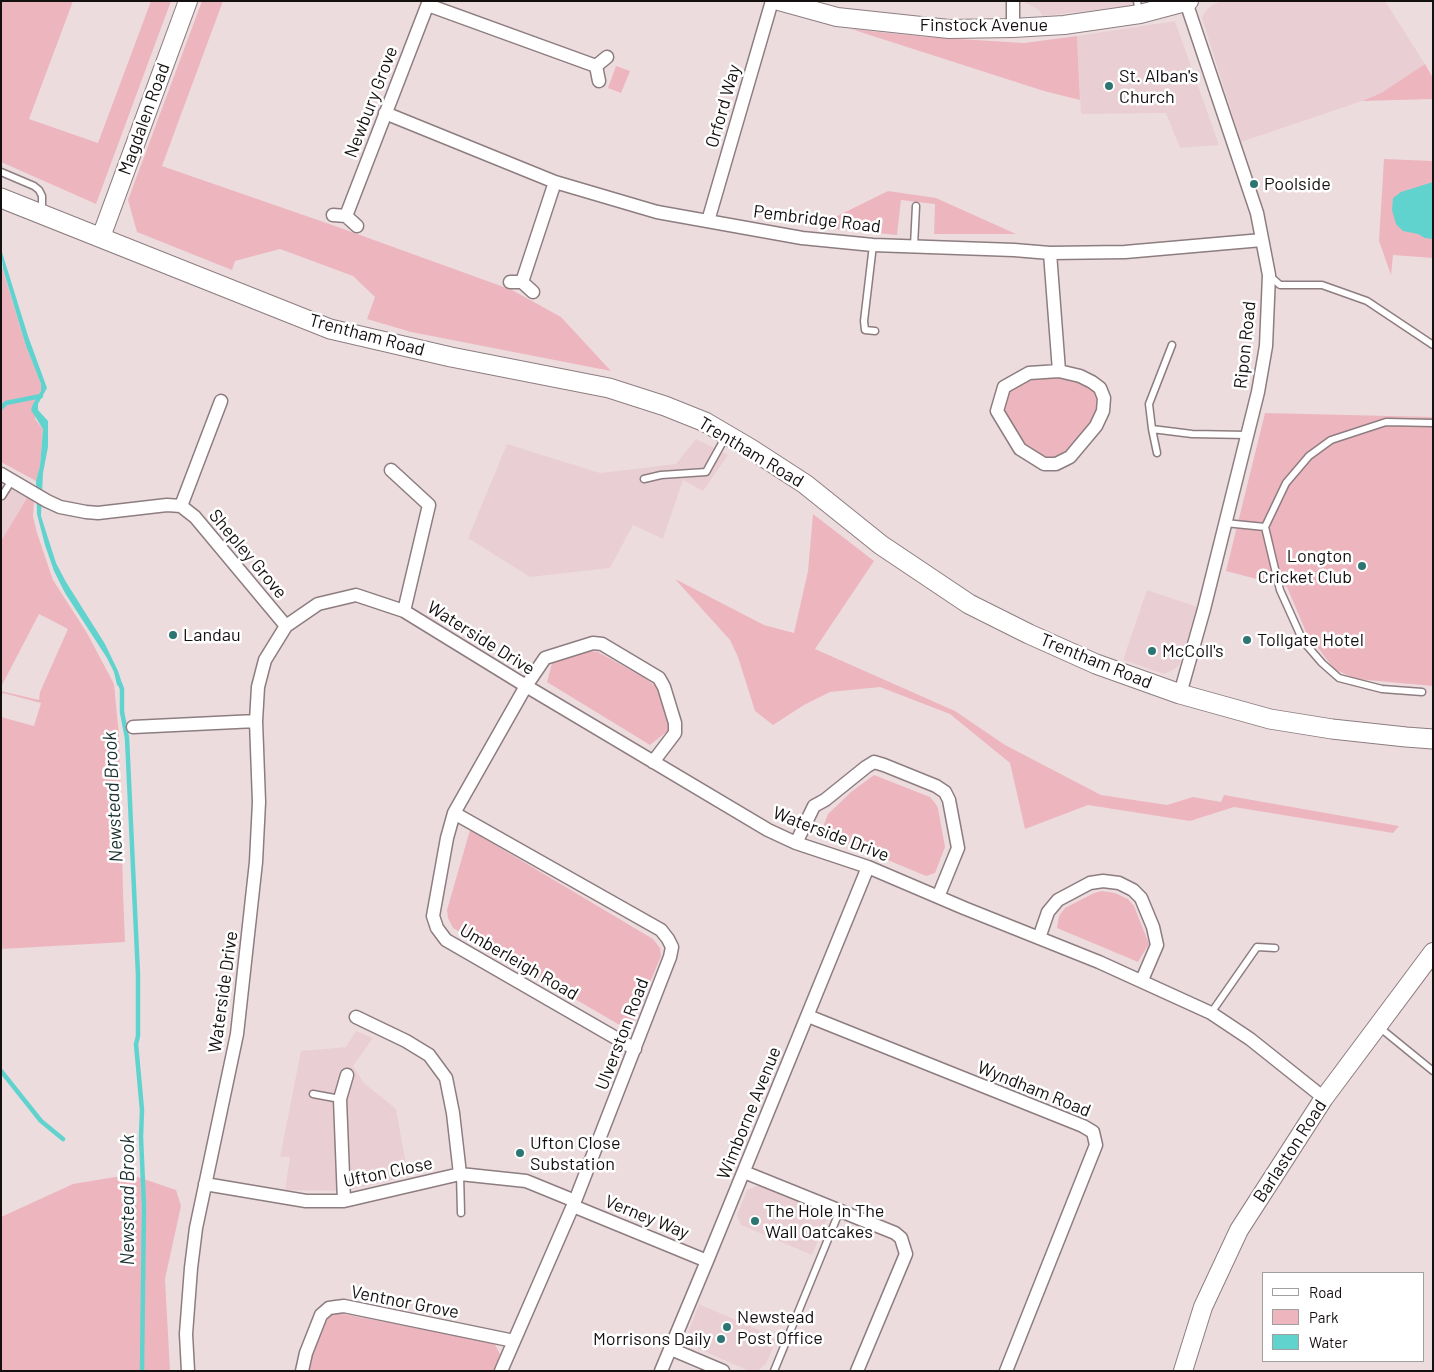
<!DOCTYPE html>
<style>
body{margin:0}
#map{position:relative;width:1434px;height:1372px;overflow:hidden;background:#eddcde;font-family:Barlow,sans-serif}
canvas{display:block}
.frame{position:absolute;inset:0;border:2px solid #151010;pointer-events:none}
.legend{position:absolute;left:1262px;top:1272px;width:162px;height:90px;box-sizing:border-box;background:#fff;border:1px solid #a19f9f;margin:0;padding:6px 9px;list-style:none;font-size:15px;color:#151010}
.legend li{display:flex;align-items:center;gap:10px;height:25px}
.legend b{width:25px;border:1px solid #a19f9f}
</style>
<div id="map">
<canvas width="1434" height="1372"></canvas>
<div class="frame"></div>
<ul class="legend">
<li><b style="height:6px;background:#fff"></b>Road</li>
<li><b style="height:14px;background:#edb6bf"></b>Park</li>
<li><b style="height:14px;background:#60d3ce"></b>Water</li>
</ul>
</div>
<script>
const ctx = document.querySelector('canvas').getContext('2d');
ctx.lineJoin = 'round';
function fill(path, color) {
  ctx.fillStyle = color;
  ctx.fill(path, 'evenodd');
}
function poly(rows) {
  const path = new Path2D();
  for (const r of rows) {
    path.moveTo(r[0], r[1]);
    for (let i = 2; i < r.length; i += 2) path.lineTo(r[i], r[i + 1]);
  }
  return path;
}
function strokePath(path, color, width, dash) {
  ctx.strokeStyle = color;
  ctx.lineWidth = width;
  ctx.lineCap = dash ? 'butt' : 'round';
  ctx.setLineDash(dash || []);
  ctx.stroke(path);
}
function write(font, color, halo, rows, align = 'center') {
  ctx.font = font + ' Barlow,sans-serif';
  ctx.lineWidth = 5;
  ctx.setLineDash([]);
  ctx.textBaseline = 'middle';
  ctx.strokeStyle = halo;
  ctx.fillStyle = color;
  for (const [text, x, y, turn = 0] of rows) {
    ctx.save();
    ctx.translate(x, y);
    ctx.rotate((+turn || 0) * Math.PI / 180);
    ctx.textAlign = isNaN(turn) ? turn : align;
    if (halo) ctx.strokeText(text, 0, 0);
    ctx.fillText(text, 0, 0);
    ctx.restore();
  }
}
fill(poly([
 [1025,1,1154,1,1147,4,1043,16,1038,9,1025,3],
 [1221,1,1385,1,1425,64,1381,93,1362,101,1241,142,1202,18,1205,12,1211,6],
 [1175,21,1219,145,1180,148,1166,113,1081,114,1077,36],
 [696,439,728,455,703,491,683,480,663,539,633,525,610,568,530,577,468,538,507,444,600,473,676,464],
 [1,483,27,498,1,541],
 [1147,590,1198,607,1179,665,1173,670,1164,674,1123,660],
 [356,1031,373,1038,353,1066,364,1083,396,1109,408,1176,346,1191,285,1190,290,1157,280,1157,301,1051,346,1047],
 [762,1184,823,1208,827,1219,812,1255,741,1225,737,1215,747,1190],
 [699,1304,777,1338,766,1364,757,1371,749,1371,697,1348,688,1333]
]), '#e9cfd3');
fill(poly([
 [1,1,73,1,29,119,98,143,151,1,171,1,96,204,1,162],
 [202,1,223,1,162,166,338,227,512,290,561,317,611,371,411,332,367,319,375,297,353,276,280,249,235,261,232,270,137,232,128,200],
 [851,29,927,37,1024,43,1077,36,1080,100,1044,91],
 [1425,64,1433,78,1433,99,1362,101,1381,93],
 [616,66,630,71,621,93,608,88],
 [1384,159,1433,161,1433,258,1393,255,1391,275,1379,241],
 [888,191,936,198,1016,234,934,234,935,204,901,200,897,235,815,227],
 [1,264,26,346,41,384,41,391,38,396,35,419,43,429,40,466,36,481,1,462],
 [1059,374,1078,379,1098,390,1100,409,1069,455,1045,461,1022,446,1000,410,1006,388,1029,376],
 [1265,413,1433,417,1433,686,1356,679,1334,669,1306,632,1287,587,1226,571],
 [27,498,34,502,33,516,37,533,53,580,87,633,114,684,119,735,123,891,125,942,1,949,1,717,34,726,41,703,3,693,1,697,1,691,39,700,40,692,68,629,39,614,1,687,1,541],
 [813,514,874,561,815,649,955,711,1005,745,1101,795,1167,805,1193,797,1221,802,1224,795,1399,826,1393,833,1234,807,1190,821,1088,805,1025,829,1010,763,950,714,880,687,830,692,804,705,773,725,755,711,738,657,730,640,675,579,764,625,794,633,808,571],
 [584,650,598,652,643,677,657,687,670,729,650,745,547,682,552,663],
 [874,775,930,797,935,803,938,808,945,847,935,873,926,876,821,832,828,814,851,792],
 [470,830,653,939,660,948,661,956,630,1031,453,928,448,918,447,910],
 [1102,891,1115,893,1128,899,1134,906,1149,944,1138,962,1057,928,1059,916,1065,908,1094,893],
 [127,1175,138,1177,176,1190,181,1206,165,1279,170,1371,1,1371,1,1217,73,1184],
 [338,1313,494,1343,500,1354,497,1369,496,1371,309,1371,307,1366,324,1323,332,1314]
]), '#edb6bf');
fill(poly([
 [1433,182,1433,239,1425,238,1418,234,1403,231,1396,224,1392,210,1393,198,1401,192],
 [1,249,28,336,47,388,38,404,38,410,48,421,48,447,43,473,41,516,56,563,66,582,105,644,118,671,124,689,117,685,114,672,107,658,65,593,54,571,45,545,37,514,36,481,40,466,43,429,31,410,33,404,41,391,41,384,26,346,3,269]
]), '#60d3ce');
strokePath(poly([
 [1,408,6,403,41,396],
 [120,684,122,689,122,712,127,738,138,975,138,1036,136,1044,142,1110,141,1137,144,1206,142,1371],
 [1,1071,41,1121,63,1139]
]), '#60d3ce', 4.5);
const lane = poly([
 [1137,1,1139,12],
 [1,172,34,186,39,190,42,196,42,211],
 [873,245,864,321,865,330,875,331],
 [914,246,916,206],
 [1270,276,1280,285,1322,285,1367,301,1433,345],
 [1152,429,1149,404,1172,345],
 [1157,453,1152,429,1192,434,1247,435],
 [644,479,661,475,706,472,726,436],
 [2,496,12,480],
 [1225,523,1265,527,1286,483,1309,456,1331,440,1386,422,1433,423],
 [1265,527,1280,590,1303,641,1322,663,1339,678,1382,689,1422,692],
 [1211,1013,1257,947,1275,948],
 [1379,1027,1433,1071],
 [313,1094,340,1099],
 [460,1174,461,1213],
 [774,1371,840,1210]
]);
const street = poly([
 [1013,1,1013,28],
 [428,5,596,66],
 [599,81,596,66,607,57],
 [385,113,555,182,657,212,802,238,873,245,1014,250,1050,253,1125,252,1262,240],
 [333,215,346,216,357,226],
 [346,216,429,1],
 [708,221,772,1],
 [1050,253,1059,371,1080,376,1092,382,1100,388,1104,398,1103,411,1096,426,1070,457,1056,464,1044,464,1020,449,997,411,1004,387,1029,373,1059,371],
 [510,282,522,282,533,292],
 [522,282,555,182],
 [391,470,429,505,404,611],
 [1,474,47,501,60,507,86,512,98,513,167,505,181,506],
 [181,506,195,517,286,626],
 [181,506,221,401],
 [1180,694,1204,609,1258,392,1266,346,1269,275,1257,213,1186,2],
 [133,727,256,721],
 [454,813,661,930,668,939,672,947,670,957,575,1201,501,1371],
 [796,843,814,806,825,800,866,767,874,762,884,765,936,786,945,792,949,800,958,848,938,897],
 [1039,938,1048,912,1058,900,1090,883,1103,881,1119,883,1133,890,1141,898,1153,927,1157,945,1142,980],
 [808,1016,1083,1126,1093,1132,1096,1145,1006,1371],
 [356,1017,406,1041,429,1055,446,1078,453,1113,460,1174],
 [635,1049,446,940,437,928,433,916,447,838,454,813,526,686,545,658,593,643,602,644,659,678,664,687,675,723,675,733,653,762],
 [744,1172,895,1233,901,1238,906,1254,857,1371],
 [205,1184,306,1201,344,1201,460,1174,526,1181,575,1201],
 [344,1201,340,1099,347,1075],
 [573,1206,707,1261],
 [671,1349,723,1371],
 [188,1371,186,1334,191,1268,196,1228,237,1034,256,862,259,802,256,721,258,687,265,660,286,626,318,604,356,595,404,611,526,686,768,830,796,843,868,867,964,908,1099,962,1211,1013,1250,1039,1324,1098],
 [302,1371,306,1353,321,1315,329,1308,336,1307,344,1306,514,1341],
 [661,1371,707,1261,868,867]
]);
const secondary = poly([
 [779,1,837,17,949,29,1013,28,1064,25,1140,14,1189,1],
 [101,237,188,1],
 [1183,1371,1203,1307,1239,1230,1324,1098,1433,952]
]);
const primary = poly([
 [1,198,330,329,451,357,609,388,665,406,705,422,751,449,805,484,881,545,969,604,1029,634,1096,664,1180,694,1270,719,1332,729,1406,737,1433,739]
]);
strokePath(lane, '#8d7d80', 9);
strokePath(street, '#8d7d80', 15);
strokePath(secondary, '#8d7d80', 20);
strokePath(primary, '#8d7d80', 21);
strokePath(lane, '#fff', 6);
strokePath(street, '#fff', 12);
strokePath(secondary, '#fff', 18);
strokePath(primary, '#fff', 19);
for (const [x, y, r, color] of [
 [1109,86,5,"#2c7572"],
 [1254,184,5,"#2c7572"],
 [1362,566,5,"#2c7572"],
 [173,635,5,"#2c7572"],
 [1247,640,5,"#2c7572"],
 [1152,651,5,"#2c7572"],
 [520,1153,5,"#2c7572"],
 [755,1221,5,"#2c7572"],
 [727,1327,5,"#2c7572"],
 [721,1339,5,"#2c7572"]
]) {
  const dot = new Path2D();
  dot.arc(x, y, r, 0, 2 * Math.PI);
  ctx.fillStyle = color;
  ctx.fill(dot);
  strokePath(dot, '#fff', 2);
}
write('18px', '#151010', '#fff', [
 ["Finstock Avenue",984,25],
 ["Newbury Grove",371,102,-69],
 ["Orford Way",723,106,-74],
 ["Magdalen Road",144,119,-70],
 ["Pembridge Road",817,219,7],
 ["Trentham Road",367,335,15],
 ["Ripon Road",1245,345,-84],
 ["Trentham Road",751,452,31],
 ["Shepley Grove",248,554,50],
 ["Waterside Drive",481,638,32],
 ["Trentham Road",1096,661,22],
 ["Waterside Drive",831,834,21],
 ["Umberleigh Road",519,962,30],
 ["Waterside Drive",223,992,-82],
 ["Ulverston Road",622,1034,-69],
 ["Wyndham Road",1034,1089,22],
 ["Wimborne Avenue",749,1113,-68],
 ["Barlaston Road",1290,1151,-57],
 ["Ufton Close",388,1172,-12],
 ["Verney Way",647,1217,22],
 ["Ventnor Grove",405,1302,11]
]);
write('18px', '#151010', '#fff', [
 ["St. Alban's",1119,76],
 ["Church",1119,97],
 ["Poolside",1264,184],
 ["Longton",1352,556,"right"],
 ["Cricket Club",1352,577,"right"],
 ["Landau",183,635],
 ["Tollgate Hotel",1257,640],
 ["McColl's",1162,651],
 ["Ufton Close",530,1143],
 ["Substation",530,1164],
 ["The Hole In The",765,1211],
 ["Wall Oatcakes",765,1232],
 ["Newstead",737,1317],
 ["Post Office",737,1338],
 ["Morrisons Daily",711,1339,"right"]
], 'left');
write('italic 19px', '#1b302f', '#fff', [
 ["Newstead Brook",113,797,-93],
 ["Newstead Brook",128,1200,-90]
]);
</script>
